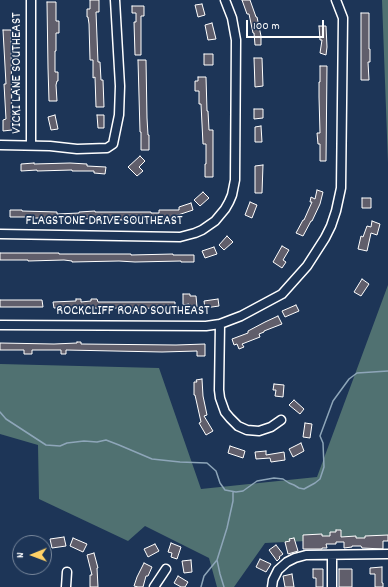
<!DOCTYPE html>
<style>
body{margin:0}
#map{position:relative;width:388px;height:587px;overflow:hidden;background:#1d3557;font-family:Dekko,sans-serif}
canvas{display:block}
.north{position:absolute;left:12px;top:535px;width:40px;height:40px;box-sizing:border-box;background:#1d3557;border:1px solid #77869a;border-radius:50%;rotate:269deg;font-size:11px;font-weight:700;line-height:16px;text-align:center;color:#fff}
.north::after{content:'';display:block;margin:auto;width:14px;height:18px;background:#ffd166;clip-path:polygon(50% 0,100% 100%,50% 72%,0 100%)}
.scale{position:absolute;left:246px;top:20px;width:78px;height:18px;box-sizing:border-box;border:2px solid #fff;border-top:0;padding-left:5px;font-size:12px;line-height:14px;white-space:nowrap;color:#fff;-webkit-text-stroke:3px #1d3557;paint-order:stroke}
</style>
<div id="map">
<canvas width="388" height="587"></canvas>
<div class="north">N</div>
<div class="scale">100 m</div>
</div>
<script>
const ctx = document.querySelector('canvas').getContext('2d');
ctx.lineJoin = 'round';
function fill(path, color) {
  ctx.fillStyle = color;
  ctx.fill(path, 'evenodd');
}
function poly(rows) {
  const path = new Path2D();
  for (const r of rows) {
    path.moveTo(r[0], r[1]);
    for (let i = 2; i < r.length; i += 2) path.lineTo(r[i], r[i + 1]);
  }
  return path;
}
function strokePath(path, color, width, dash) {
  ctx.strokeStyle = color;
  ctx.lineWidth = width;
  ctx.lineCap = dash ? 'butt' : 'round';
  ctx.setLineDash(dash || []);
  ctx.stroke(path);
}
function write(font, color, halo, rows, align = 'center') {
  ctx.font = font + ' Dekko,sans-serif';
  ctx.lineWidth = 3.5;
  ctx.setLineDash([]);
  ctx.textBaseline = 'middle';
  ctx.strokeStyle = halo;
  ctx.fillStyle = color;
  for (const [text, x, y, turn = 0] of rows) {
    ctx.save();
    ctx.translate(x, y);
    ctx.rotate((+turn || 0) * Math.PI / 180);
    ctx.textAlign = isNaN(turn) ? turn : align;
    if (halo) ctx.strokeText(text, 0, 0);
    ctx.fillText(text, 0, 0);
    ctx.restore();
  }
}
fill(poly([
 [382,0,388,0,388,163],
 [388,285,388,537,265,543,234,587,217,587,209,558,145,526,128,541,39,499,38,445,0,434,0,364,159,368,201,489,317,477]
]), '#507171');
strokePath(poly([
 [0,412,6,419,46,445,60,446,67,443,84,441,97,442,106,440,119,445,152,459,180,462,207,463,216,471,220,483,225,490,236,492,243,491,257,481,274,478,283,479,289,483,294,485,299,488,304,489,315,483,320,479,324,467,323,443,320,436,333,401,349,379,357,373,388,371],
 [217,560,220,574,224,587],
 [201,587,204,576,217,560,227,528,233,501,233,492]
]), '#8ea6b9', 1.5);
const building = poly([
 [90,0,99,0,99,12,96,12,98,62,100,62,101,80,103,80,104,107,96,107,95,77,93,78,93,60,90,60,89,24,88,17,87,17,87,9,90,9,90,0],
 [242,0,250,0,256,17,257,17,261,36,261,45,255,45,254,33,253,33,249,14,247,14,242,0],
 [47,2,56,2,56,21,59,21,59,33,56,33,56,51,55,51,55,72,58,72,58,81,57,81,56,85,57,101,49,101,48,68,47,2],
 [202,4,205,15,198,17,195,5,202,4],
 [132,6,144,6,144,16,141,16,141,55,135,55,134,22,136,22,136,13,132,13,132,6],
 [361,13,369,13,369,49,370,49,370,62,368,62,369,80,361,80,361,13],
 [212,23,216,39,208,40,205,25,212,23],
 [319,26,326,26,327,47,326,55,320,53,322,40,320,40,319,26],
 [3,30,11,30,12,130,3,131,3,120,6,119,4,84,6,84,3,30],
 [204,54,213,54,213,65,204,65,204,54],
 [254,58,262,58,263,86,255,87,254,58],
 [138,60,146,60,147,118,148,135,149,135,149,150,141,150,141,132,140,132,138,60],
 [320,66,327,66,326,161,320,161,320,144,318,144,317,133,320,133,319,97,319,82,320,82,320,66],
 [198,77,206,77,207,111,208,111,209,130,213,130,213,177,205,177,205,164,206,164,206,144,203,144,201,104,199,104,199,91,195,91,195,81,198,81,198,77],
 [254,109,263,109,263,118,254,119,254,109],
 [55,115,58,129,51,130,48,117,55,115],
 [97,115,104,115,104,128,98,128,97,115],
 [261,126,262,142,255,142,255,127,261,126],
 [140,156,145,161,139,167,143,171,137,176,128,167,140,156],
 [34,163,34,164,70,163,87,164,87,166,106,167,105,174,94,173,94,171,72,171,72,170,37,171,37,170,21,171,21,164,34,163],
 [263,165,262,193,255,193,255,166,263,165],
 [317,190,323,192,320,204,312,221,311,221,303,236,296,233,303,220,304,220,312,202,310,202,311,197,315,199,317,190],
 [203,192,209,198,200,206,194,200,203,192],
 [362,198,371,198,371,208,362,208,362,198],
 [250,202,257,205,252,218,245,215,250,202],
 [191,203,193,210,175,216,175,219,116,220,100,219,100,218,80,219,80,218,28,218,28,217,10,217,10,210,22,210,22,211,57,212,57,214,79,213,79,212,95,211,95,212,151,212,151,213,159,213,159,210,179,210,179,207,191,203],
 [372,221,380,224,377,235,371,233,367,251,358,249,361,236,363,237,367,226,371,227,372,221],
 [227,236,233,242,224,250,219,245,227,236],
 [282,246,289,250,283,260,286,262,282,268,273,262,282,246],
 [214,247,217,254,205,258,202,251,214,247],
 [0,253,59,253,59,254,131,254,131,255,173,254,173,255,194,255,194,262,181,262,181,261,135,262,119,261,72,262,72,261,64,260,28,261,28,260,0,260,0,253],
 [362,279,369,284,361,296,354,292,362,279],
 [183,294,190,294,190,296,196,296,197,307,189,307,189,304,183,305,183,294],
 [76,299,81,299,81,302,91,301,91,299,97,299,98,302,175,302,175,309,142,308,71,308,71,307,54,308,53,302,76,301,76,299],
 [218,299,219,306,205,308,204,301,218,299],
 [0,300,42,300,43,307,0,307,0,300],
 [296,305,299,311,285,317,282,311,296,305],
 [278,316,282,324,264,331,264,332,259,334,260,337,242,344,244,347,239,349,237,344,234,345,232,339,248,333,248,331,265,322,278,316],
 [77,342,81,342,81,344,176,345,205,344,205,356,197,356,197,351,162,352,66,350,66,354,61,354,61,350,32,350,32,354,24,354,24,350,0,350,0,343,54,344,77,343,77,342],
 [202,379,203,396,207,415,204,416,213,431,206,435,199,423,201,422,195,395,194,395,194,382,197,382,196,380,202,379],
 [274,384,284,385,283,397,275,396,276,390,273,390,274,384],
 [294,400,304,409,300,414,289,405,294,400],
 [305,423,312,424,310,438,303,437,305,423],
 [301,443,304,451,293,457,289,449,301,443],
 [230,446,245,451,243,458,228,453,230,446],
 [266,451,266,455,284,452,285,460,271,462,270,458,256,459,255,452,266,451],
 [336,530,341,530,341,537,356,536,356,538,365,538,365,536,388,535,388,541,383,541,383,549,362,548,361,546,352,546,352,547,344,548,344,542,336,542,336,544,326,544,327,548,322,548,322,549,303,549,303,535,322,534,322,536,330,536,330,532,336,532,336,530],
 [64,537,66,546,52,548,50,539,64,537],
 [73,538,87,544,83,552,70,546,73,538],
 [294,538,298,551,288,554,285,542,290,541,289,539,294,538],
 [171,543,181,547,177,559,171,557,172,553,168,552,171,543],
 [155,544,159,551,148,557,144,549,155,544],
 [276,545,283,554,279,557,280,558,277,561,269,550,276,545],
 [94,553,98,568,97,568,98,587,90,587,90,575,92,575,87,555,94,553],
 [260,559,271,564,266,572,256,567,260,559],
 [191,560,192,572,184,573,182,561,191,560],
 [144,563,152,567,148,576,146,576,143,587,138,587,134,586,137,577,144,563],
 [382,567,382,583,383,583,383,587,375,587,375,574,370,574,370,568,382,567],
 [313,569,323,569,323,587,316,587,316,578,313,578,313,569],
 [339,569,352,569,352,587,339,587,339,569],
 [292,574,294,587,285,587,283,576,292,574],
 [178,576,188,582,185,587,181,587,174,583,178,576]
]);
fill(building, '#605e6b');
strokePath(building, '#fff', 1);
const minor = poly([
 [0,145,50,146,77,149,107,148,113,144,119,115,120,86,115,0],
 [31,145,31,0],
 [0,234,180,237,195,233,202,230,215,221,225,209,229,202,232,195,235,180,236,40,232,18,225,0],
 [220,324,219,390,220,398,225,412,230,418,238,426,247,430,259,431,271,427,281,420],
 [0,325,206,326,220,324,241,316,282,294,307,266,325,238,331,226,336,211,341,188,343,18,336,0],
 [332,555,332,587],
 [66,587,67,572],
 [154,587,166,569],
 [272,587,273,580,278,570,287,562,295,558,306,555,388,554]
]);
strokePath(minor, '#fff', 11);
strokePath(minor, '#1d3557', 8);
write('14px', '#fff', '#1d3557', [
 ["VICKI LANE SOUTHEAST",18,73,-90],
 ["FLAGSTONE DRIVE SOUTHEAST",104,222],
 ["ROCKCLIFF ROAD SOUTHEAST",133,312]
]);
</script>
